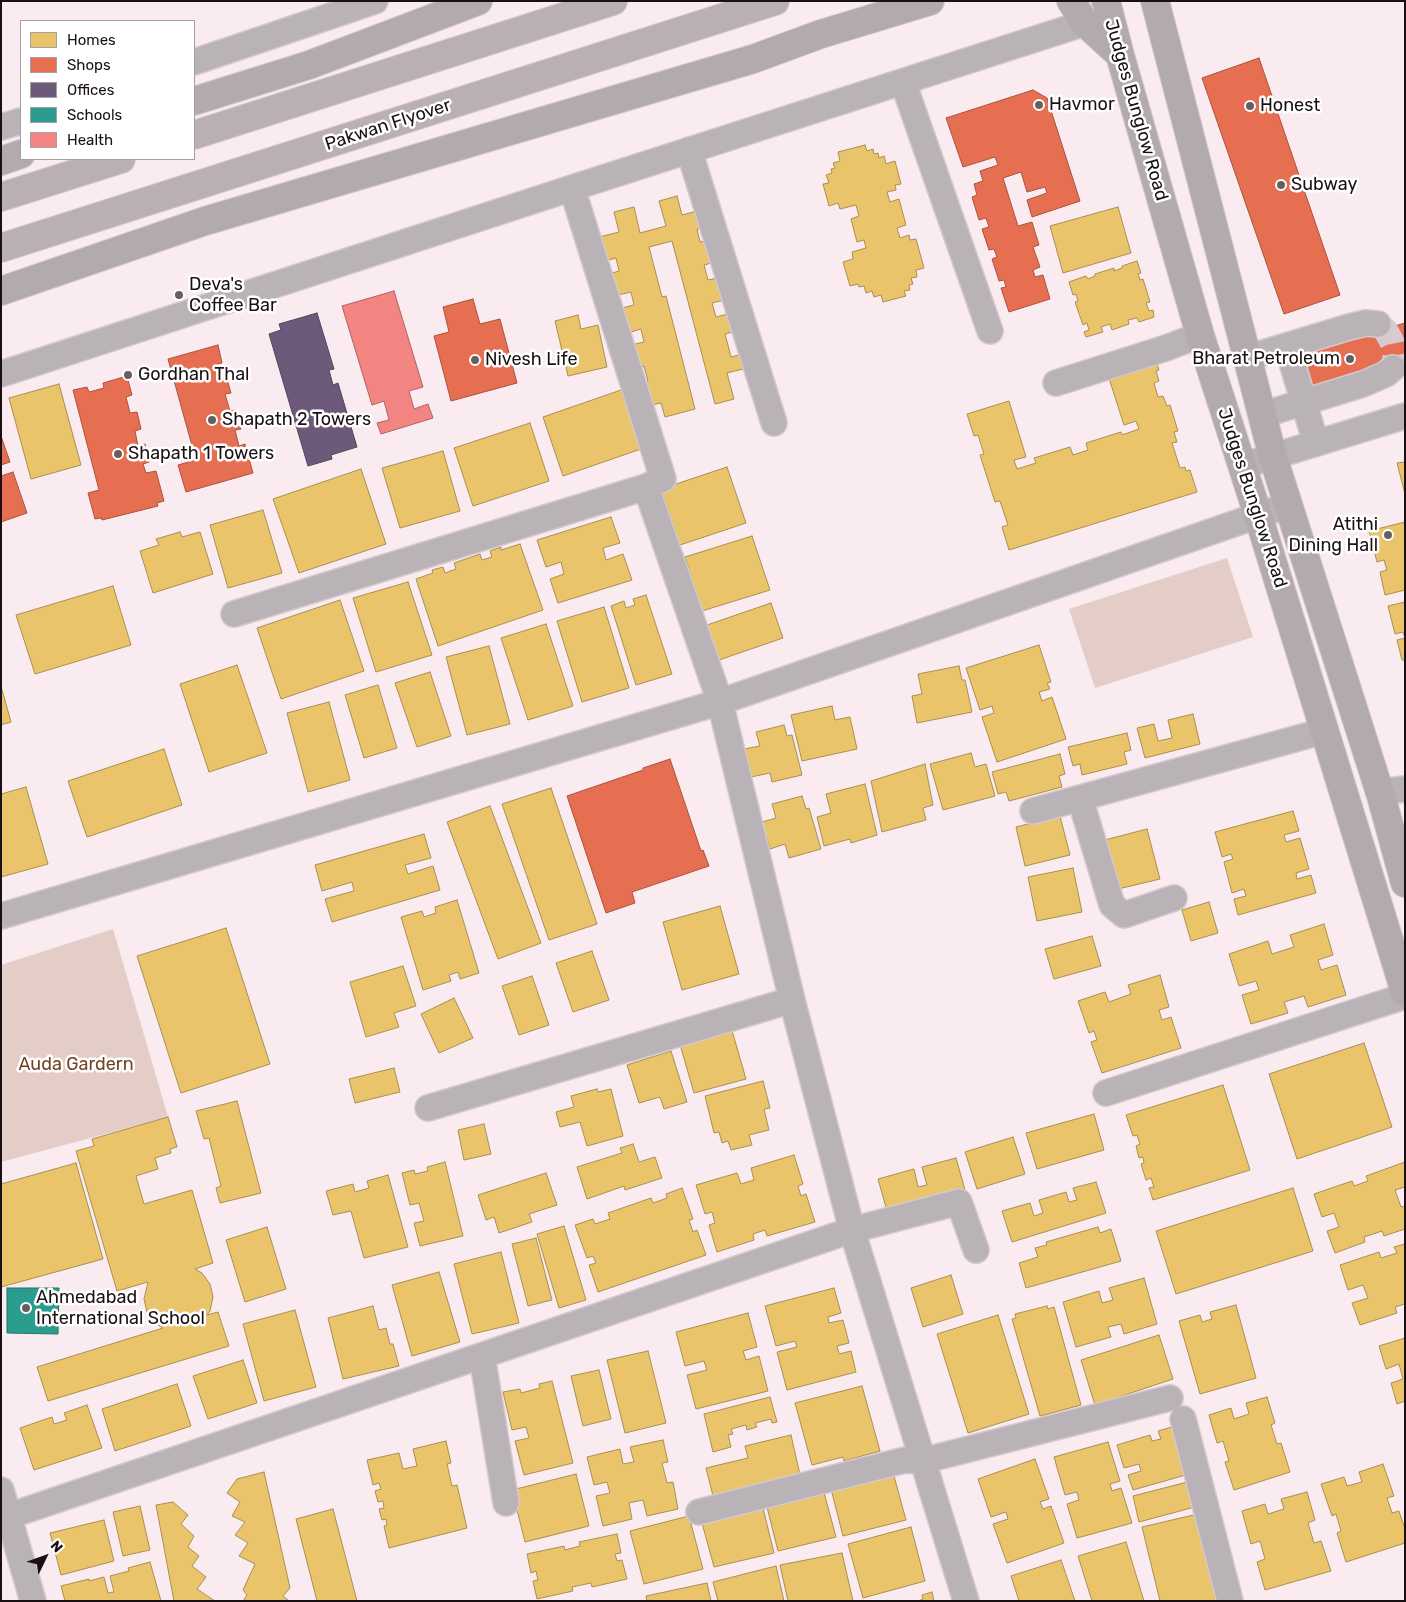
<!DOCTYPE html>
<style>
body{margin:0}
#map{position:relative;width:1406px;height:1602px;overflow:hidden;background:#f9ebef;font-family:Rubik,sans-serif}
canvas{display:block}
.frame{position:absolute;inset:0;border:2px solid #1a1013;pointer-events:none}
.legend{position:absolute;left:20px;top:20px;width:175px;height:140px;box-sizing:border-box;background:#fff;border:1px solid #a39fa1;margin:0;padding:6px 9px;list-style:none;font-size:15px;color:#1a1013}
.legend li{display:flex;align-items:center;gap:10px;height:25px}
.legend b{width:25px;border:1px solid #a39fa1}
.north{position:absolute;left:20px;top:1532px;width:50px;height:50px;-webkit-text-stroke:4px #fff;paint-order:stroke;rotate:48deg;font-size:14px;font-weight:700;line-height:20px;text-align:center;color:#1a1013}
.north::after{content:'';display:block;margin:auto;width:18px;height:22px;background:#1a1013;clip-path:polygon(50% 0,100% 100%,50% 72%,0 100%)}
</style>
<div id="map">
<canvas width="1406" height="1602"></canvas>
<div class="frame"></div>
<ul class="legend">
<li><b style="height:14px;background:#e9c46a"></b>Homes</li>
<li><b style="height:14px;background:#e76f51"></b>Shops</li>
<li><b style="height:14px;background:#6d597a"></b>Offices</li>
<li><b style="height:14px;background:#2a9d8f"></b>Schools</li>
<li><b style="height:14px;background:#f28482"></b>Health</li>
</ul>
<div class="north">N</div>
</div>
<script>
const ctx = document.querySelector('canvas').getContext('2d');
ctx.lineJoin = 'round';
function fill(path, color) {
  ctx.fillStyle = color;
  ctx.fill(path, 'evenodd');
}
function poly(rows) {
  const path = new Path2D();
  for (const r of rows) {
    path.moveTo(r[0], r[1]);
    for (let i = 2; i < r.length; i += 2) path.lineTo(r[i], r[i + 1]);
  }
  return path;
}
function strokePath(path, color, width, dash) {
  ctx.strokeStyle = color;
  ctx.lineWidth = width;
  ctx.lineCap = dash ? 'butt' : 'round';
  ctx.setLineDash(dash || []);
  ctx.stroke(path);
}
function write(font, color, halo, rows, align = 'center') {
  ctx.font = font + ' Rubik,sans-serif';
  ctx.lineWidth = 5;
  ctx.setLineDash([]);
  ctx.textBaseline = 'middle';
  ctx.strokeStyle = halo;
  ctx.fillStyle = color;
  for (const [text, x, y, turn = 0] of rows) {
    ctx.save();
    ctx.translate(x, y);
    ctx.rotate((+turn || 0) * Math.PI / 180);
    ctx.textAlign = isNaN(turn) ? turn : align;
    if (halo) ctx.strokeText(text, 0, 0);
    ctx.fillText(text, 0, 0);
    ctx.restore();
  }
}
fill(poly([
 [1227,558,1253,637,1095,688,1069,609],
 [113,929,168,1117,1,1162,1,965]
]), '#e3cdc6');
const homes = poly([
 [865,145,867,151,873,149,874,154,878,153,879,158,884,156,886,164,895,161,901,184,895,185,896,190,887,192,890,202,899,199,906,225,897,228,900,238,909,235,910,240,916,239,924,268,916,270,917,277,911,278,913,284,909,285,910,290,904,291,906,296,883,302,881,295,874,297,872,291,866,293,864,286,859,287,858,284,850,286,843,262,853,259,852,252,866,248,864,240,857,242,851,219,859,216,856,205,840,209,838,203,829,206,823,184,829,183,826,175,832,173,831,169,835,168,833,163,840,161,838,152,865,145],
 [677,196,682,215,705,209,709,226,697,229,700,242,713,239,719,261,704,265,708,280,723,277,729,299,712,303,716,317,732,313,737,331,725,334,731,357,743,354,747,368,727,373,734,399,715,404,672,241,649,247,662,297,666,296,695,409,665,417,661,403,643,407,637,384,648,381,644,366,633,369,627,346,644,342,641,329,624,334,618,309,634,305,631,292,614,296,609,274,619,271,616,258,605,261,599,237,619,232,614,212,634,207,640,233,666,226,659,201,677,196],
 [1118,207,1131,253,1063,273,1050,226,1118,207],
 [1137,261,1141,273,1138,274,1140,280,1143,279,1150,302,1146,303,1149,311,1153,310,1154,317,1139,322,1137,318,1128,320,1129,324,1112,330,1110,324,1101,327,1103,332,1086,337,1084,332,1089,330,1087,323,1083,325,1075,302,1078,301,1076,294,1073,295,1069,282,1086,276,1088,279,1095,276,1095,274,1114,268,1114,271,1122,268,1122,266,1137,261],
 [578,315,581,329,598,325,607,367,568,376,555,321,578,315],
 [1155,357,1159,370,1156,371,1159,381,1154,383,1158,397,1163,396,1167,406,1170,405,1178,431,1174,432,1177,442,1172,443,1180,468,1185,467,1186,471,1190,470,1197,492,1009,550,1002,527,1008,525,1000,501,995,502,980,455,984,454,978,435,974,436,967,414,1009,401,1026,457,1014,460,1017,469,1036,463,1034,458,1070,447,1073,455,1088,450,1086,443,1121,432,1122,435,1139,429,1136,421,1124,425,1107,372,1155,357],
 [59,384,81,465,31,479,9,398,59,384],
 [621,390,641,449,563,476,543,417,621,390],
 [530,423,549,481,473,506,454,448,530,423],
 [443,451,460,511,400,528,382,468,443,451],
 [1405,462,1405,494,1397,463,1405,462],
 [727,467,746,523,680,545,661,489,727,467],
 [361,469,386,544,299,573,273,499,361,469],
 [263,510,282,573,228,588,210,525,263,510],
 [611,517,620,543,603,548,606,560,623,554,632,580,558,603,550,579,564,574,561,562,546,567,537,540,611,517],
 [1405,522,1405,590,1385,595,1380,572,1387,570,1384,560,1377,562,1369,531,1405,522],
 [180,532,182,537,200,532,213,574,153,593,140,551,159,545,156,539,180,532],
 [752,536,770,590,702,611,685,557,752,536],
 [520,544,543,610,438,646,416,579,433,573,432,570,443,567,445,573,456,569,454,563,480,554,482,560,492,557,490,551,501,547,501,550,520,544],
 [408,582,432,655,376,672,353,598,408,582],
 [113,586,131,645,35,674,16,615,113,586],
 [646,595,672,674,636,685,611,606,624,601,626,608,635,605,633,599,646,595],
 [340,600,364,671,281,699,257,628,340,600],
 [1405,602,1405,660,1402,660,1397,640,1405,638,1403,632,1395,634,1388,606,1405,602],
 [771,603,783,638,719,660,707,625,771,603],
 [604,607,629,688,582,702,557,621,604,607],
 [546,624,573,706,528,720,501,638,546,624],
 [1039,645,1051,682,1047,683,1050,689,1039,692,1042,701,1052,697,1066,739,997,762,982,717,994,713,992,706,980,710,966,668,1039,645],
 [489,646,510,724,467,735,446,657,489,646],
 [237,665,267,753,209,772,180,684,237,665],
 [959,666,962,680,965,680,972,712,917,723,912,696,922,694,918,674,959,666],
 [430,672,451,736,417,747,395,683,430,672],
 [378,685,397,748,364,758,345,695,378,685],
 [1,686,11,722,1,725,1,686],
 [329,702,350,780,308,792,287,713,329,702],
 [832,706,835,720,850,717,857,749,802,761,791,715,832,706],
 [1193,714,1200,744,1145,758,1137,728,1154,724,1158,741,1172,738,1168,720,1193,714],
 [784,725,787,736,792,735,802,775,772,782,770,773,751,777,744,749,760,746,756,732,784,725],
 [1127,733,1131,750,1124,752,1127,764,1082,775,1080,764,1073,766,1068,747,1127,733],
 [164,749,182,805,87,837,68,781,164,749],
 [971,753,975,767,986,764,995,796,943,810,930,764,971,753],
 [1060,754,1065,774,1059,776,1062,787,1009,801,1006,792,998,794,992,772,1060,754],
 [925,764,933,805,923,808,926,820,882,832,871,781,925,764],
 [865,784,877,835,851,843,850,839,824,846,817,817,831,813,826,794,865,784],
 [26,787,48,864,1,877,1,794,26,787],
 [551,788,597,924,549,940,502,804,551,788],
 [802,796,806,809,809,808,821,849,789,858,785,844,770,849,762,822,776,818,772,804,802,796],
 [490,806,541,943,498,959,447,822,490,806],
 [1293,811,1299,831,1284,835,1286,842,1300,838,1309,869,1296,873,1297,879,1311,875,1316,893,1238,915,1234,899,1246,896,1244,889,1232,893,1224,862,1233,859,1231,854,1222,857,1215,832,1293,811],
 [1060,816,1070,855,1025,866,1016,827,1060,816],
 [1147,829,1160,879,1114,890,1101,841,1147,829],
 [424,834,431,858,405,865,408,874,433,866,440,890,332,922,325,899,354,891,352,882,322,891,315,865,424,834],
 [1073,868,1082,912,1037,921,1028,877,1073,868],
 [457,900,479,973,460,979,458,972,449,975,451,981,423,990,401,917,422,911,424,917,436,913,435,907,457,900],
 [1209,902,1218,933,1191,941,1182,910,1209,902],
 [720,906,739,974,682,990,663,922,720,906],
 [1324,924,1333,955,1318,960,1321,970,1337,965,1346,995,1308,1007,1304,996,1284,1002,1288,1013,1251,1024,1242,995,1259,990,1256,981,1239,986,1229,954,1268,941,1272,954,1294,947,1290,935,1324,924],
 [226,928,270,1064,181,1093,137,956,226,928],
 [1092,936,1101,966,1054,979,1045,949,1092,936],
 [592,951,609,1000,573,1012,556,963,592,951],
 [403,966,416,1006,394,1013,399,1027,366,1037,350,982,403,966],
 [1160,975,1169,1007,1159,1010,1162,1020,1171,1017,1181,1048,1102,1073,1091,1042,1097,1040,1094,1031,1089,1033,1078,1001,1105,992,1109,1002,1131,994,1128,985,1160,975],
 [532,976,549,1025,519,1035,502,986,532,976],
 [454,998,473,1038,439,1053,421,1014,454,998],
 [731,1027,746,1079,694,1093,679,1041,731,1027],
 [1364,1043,1392,1127,1297,1159,1269,1074,1364,1043],
 [671,1051,687,1102,664,1109,660,1097,639,1103,627,1065,671,1051],
 [394,1068,400,1092,355,1103,349,1079,394,1068],
 [763,1081,770,1108,764,1109,769,1130,749,1135,752,1145,731,1150,728,1141,722,1143,719,1132,714,1133,705,1096,763,1081],
 [1223,1085,1250,1170,1153,1200,1149,1188,1154,1187,1151,1178,1146,1180,1141,1164,1144,1163,1143,1157,1139,1158,1136,1146,1140,1144,1137,1135,1133,1136,1126,1115,1223,1085],
 [597,1089,598,1092,611,1089,623,1136,587,1146,580,1122,560,1127,556,1112,574,1107,571,1096,597,1089],
 [237,1101,261,1193,220,1203,216,1188,221,1186,209,1138,204,1139,196,1111,237,1101],
 [1094,1114,1104,1150,1037,1169,1026,1133,1094,1114],
 [168,1117,177,1147,170,1149,171,1153,155,1158,158,1169,136,1176,144,1204,192,1190,213,1263,195,1269,202,1273,210,1284,213,1297,210,1311,207,1315,218,1312,229,1346,48,1401,37,1367,163,1328,154,1323,147,1312,144,1299,148,1282,117,1291,76,1151,94,1146,92,1139,168,1117],
 [484,1124,491,1154,464,1160,458,1130,484,1124],
 [1013,1137,1025,1174,977,1189,965,1152,1013,1137],
 [633,1144,639,1162,655,1157,662,1178,625,1190,624,1186,587,1199,577,1167,622,1153,620,1148,633,1144],
 [794,1155,803,1184,798,1186,801,1196,806,1194,815,1222,767,1236,765,1230,753,1234,754,1240,717,1252,709,1225,715,1223,712,1212,705,1214,696,1185,737,1173,741,1184,754,1180,751,1168,794,1155],
 [956,1158,971,1211,893,1232,878,1179,914,1169,918,1187,927,1185,922,1167,956,1158],
 [445,1162,463,1236,420,1246,414,1223,424,1221,419,1203,410,1205,402,1173,414,1170,415,1174,428,1171,427,1167,445,1162],
 [1405,1162,1405,1187,1395,1190,1401,1207,1405,1206,1405,1229,1384,1236,1382,1231,1364,1237,1365,1242,1335,1253,1327,1231,1339,1227,1334,1213,1322,1217,1314,1194,1352,1181,1354,1186,1368,1181,1366,1176,1405,1162],
 [76,1163,103,1259,1,1287,1,1184,76,1163],
 [546,1173,557,1205,529,1214,532,1222,499,1233,494,1217,486,1220,478,1195,546,1173],
 [388,1175,408,1247,364,1258,351,1211,333,1215,326,1191,353,1184,355,1192,369,1188,367,1181,388,1175],
 [1096,1182,1106,1213,1012,1242,1002,1211,1030,1203,1034,1216,1043,1213,1039,1200,1066,1192,1069,1202,1077,1200,1073,1188,1096,1182],
 [682,1188,693,1219,689,1220,693,1232,697,1230,706,1255,598,1292,589,1265,596,1263,593,1256,587,1258,575,1225,593,1219,595,1224,610,1219,608,1213,651,1198,653,1203,667,1198,666,1194,682,1188],
 [1293,1188,1313,1251,1176,1294,1156,1231,1293,1188],
 [564,1226,586,1300,559,1308,537,1234,564,1226],
 [267,1227,286,1289,245,1302,226,1240,267,1227],
 [1098,1227,1100,1233,1111,1229,1121,1261,1026,1288,1019,1263,1038,1257,1035,1248,1047,1245,1046,1242,1098,1227],
 [536,1238,552,1300,528,1306,512,1244,536,1238],
 [1405,1244,1405,1304,1395,1307,1397,1313,1360,1325,1352,1303,1368,1298,1363,1285,1348,1290,1340,1265,1379,1252,1381,1258,1397,1253,1394,1247,1405,1244],
 [501,1252,519,1323,472,1334,454,1264,501,1252],
 [439,1272,460,1342,412,1356,392,1285,439,1272],
 [951,1275,963,1314,923,1327,911,1288,951,1275],
 [1144,1278,1157,1324,1124,1334,1121,1324,1108,1327,1111,1337,1076,1347,1063,1302,1099,1291,1102,1303,1113,1300,1109,1288,1144,1278],
 [834,1288,841,1313,828,1317,829,1323,843,1320,849,1343,837,1346,839,1354,851,1351,856,1372,787,1390,777,1352,797,1347,795,1341,776,1346,765,1306,834,1288],
 [1236,1305,1256,1378,1200,1394,1179,1321,1200,1315,1202,1322,1212,1319,1210,1312,1236,1305],
 [373,1306,379,1330,386,1328,390,1344,393,1344,399,1366,343,1379,328,1318,373,1306],
 [1047,1306,1048,1309,1054,1307,1081,1405,1040,1416,1012,1319,1016,1318,1015,1314,1047,1306],
 [295,1310,316,1387,264,1401,243,1324,295,1310],
 [748,1313,757,1347,743,1351,746,1360,759,1356,768,1391,696,1409,687,1375,707,1370,704,1361,685,1366,676,1332,748,1313],
 [998,1315,1029,1414,968,1433,937,1334,998,1315],
 [1159,1335,1173,1379,1095,1405,1081,1360,1159,1335],
 [1405,1338,1405,1401,1397,1404,1391,1383,1403,1379,1399,1364,1386,1369,1379,1346,1405,1338],
 [648,1351,666,1423,625,1433,607,1360,648,1351],
 [243,1360,257,1403,208,1419,193,1376,243,1360],
 [599,1370,611,1419,583,1426,571,1376,599,1370],
 [552,1381,573,1463,524,1475,515,1441,529,1438,526,1427,512,1430,503,1392,520,1389,521,1393,540,1388,539,1384,552,1381],
 [177,1384,191,1426,115,1451,102,1409,177,1384],
 [862,1386,880,1451,844,1461,843,1457,812,1465,795,1403,862,1386],
 [770,1397,777,1422,772,1423,771,1419,755,1423,757,1427,747,1430,746,1425,731,1429,733,1434,728,1435,731,1447,713,1452,704,1414,770,1397],
 [1267,1397,1275,1423,1271,1425,1277,1444,1281,1443,1290,1472,1234,1490,1225,1462,1229,1461,1223,1441,1217,1443,1209,1415,1231,1408,1234,1419,1249,1414,1246,1403,1267,1397],
 [87,1405,102,1448,34,1470,20,1428,52,1417,54,1424,67,1420,64,1413,87,1405],
 [1189,1422,1203,1470,1133,1490,1128,1475,1141,1471,1139,1464,1124,1468,1117,1445,1150,1435,1152,1441,1161,1439,1158,1431,1189,1422],
 [791,1435,800,1475,713,1496,706,1468,748,1458,745,1446,791,1435],
 [663,1440,668,1462,662,1463,667,1483,673,1482,678,1509,647,1516,643,1500,629,1503,632,1519,603,1526,596,1496,610,1493,607,1482,594,1485,587,1457,620,1449,623,1464,634,1462,630,1447,663,1440],
 [446,1441,451,1463,447,1464,452,1486,457,1485,467,1528,389,1548,384,1526,387,1525,386,1519,382,1520,379,1509,384,1508,383,1501,378,1502,375,1491,381,1489,379,1483,373,1485,367,1460,399,1453,403,1469,417,1466,413,1449,446,1441],
 [1108,1442,1120,1481,1110,1484,1112,1491,1121,1488,1132,1523,1077,1538,1067,1504,1079,1500,1077,1492,1065,1495,1054,1457,1108,1442],
 [1035,1459,1049,1499,1040,1502,1043,1509,1051,1506,1064,1543,1007,1563,993,1524,1008,1519,1006,1512,991,1517,978,1479,1035,1459],
 [1383,1464,1394,1496,1387,1498,1392,1513,1399,1511,1405,1529,1405,1543,1346,1562,1337,1533,1341,1531,1336,1514,1332,1516,1321,1484,1344,1477,1347,1486,1362,1482,1359,1472,1383,1464],
 [891,1465,906,1520,843,1536,829,1481,891,1465],
 [264,1472,290,1588,283,1596,289,1601,243,1601,247,1595,243,1590,255,1564,239,1556,248,1543,235,1535,245,1522,232,1516,240,1502,227,1493,237,1479,264,1472],
 [576,1474,589,1526,525,1542,512,1490,576,1474],
 [1199,1479,1206,1504,1139,1522,1133,1496,1199,1479],
 [822,1485,836,1537,778,1551,765,1499,822,1485],
 [1307,1492,1315,1520,1308,1523,1314,1543,1321,1541,1331,1571,1265,1590,1257,1562,1265,1559,1260,1541,1251,1544,1242,1511,1265,1504,1268,1514,1284,1509,1281,1499,1307,1492],
 [761,1500,774,1553,714,1567,699,1512,761,1500],
 [173,1502,188,1515,181,1524,194,1536,188,1547,199,1556,192,1566,206,1577,197,1589,215,1601,174,1601,156,1505,173,1502],
 [140,1506,150,1550,123,1556,113,1512,140,1506],
 [333,1509,357,1601,317,1601,296,1519,333,1509],
 [1215,1510,1237,1601,1160,1601,1142,1527,1215,1510],
 [689,1516,703,1569,644,1584,630,1531,689,1516],
 [104,1520,114,1561,61,1575,50,1533,104,1520],
 [911,1527,925,1581,863,1598,848,1544,911,1527],
 [617,1534,621,1553,615,1554,617,1561,622,1560,627,1579,592,1587,591,1583,572,1587,573,1591,537,1599,533,1581,538,1580,536,1571,531,1573,527,1554,564,1546,565,1550,580,1546,579,1542,617,1534],
 [1126,1542,1144,1601,1092,1601,1078,1556,1126,1542],
 [842,1553,853,1601,788,1601,780,1565,842,1553],
 [1061,1560,1075,1601,1019,1601,1011,1576,1061,1560],
 [150,1562,161,1601,65,1601,61,1586,89,1579,89,1581,104,1577,108,1593,114,1592,110,1576,129,1571,128,1568,150,1562],
 [776,1566,784,1601,718,1601,713,1582,776,1566],
 [707,1583,711,1601,647,1601,646,1596,707,1583],
 [932,1592,934,1601,918,1601,923,1599,922,1595,932,1592]
]);
fill(homes, '#e9c46a');
strokePath(homes, '#ab8e50', 1);
const shops = poly([
 [1259,58,1340,295,1284,314,1202,78,1259,58],
 [1033,90,1047,98,1080,201,1032,217,1027,200,1047,193,1045,187,1027,192,1021,172,1003,178,1018,226,1032,222,1039,245,1033,247,1040,267,1033,270,1035,277,1043,275,1050,299,1009,312,1001,288,1006,287,1004,280,999,281,992,259,997,257,994,249,989,250,982,229,989,227,986,218,979,220,972,197,977,195,974,184,983,181,980,171,998,165,995,157,963,167,946,118,1033,90],
 [473,299,480,324,500,319,517,383,451,401,434,336,449,332,443,307,473,299],
 [1405,323,1405,361,1306,394,1294,356,1405,323],
 [218,345,222,363,217,364,221,378,226,376,231,393,225,394,230,411,235,410,241,429,235,430,239,446,245,444,253,473,186,492,178,465,196,460,168,359,218,345],
 [127,376,132,395,126,397,130,413,137,412,141,429,135,431,138,446,145,444,149,462,143,464,146,473,156,471,164,501,157,503,158,506,102,520,101,518,95,519,88,493,99,490,73,390,87,387,89,392,104,388,103,383,127,376],
 [1,436,10,462,1,465,1,436],
 [13,472,27,513,1,522,1,476,13,472],
 [670,759,701,851,703,850,709,866,632,892,635,903,606,913,567,796,643,770,643,768,670,759]
]);
fill(shops, '#e76f51');
strokePath(shops, '#aa523e', 1);
const offices = poly([
 [317,313,334,369,329,370,333,385,338,383,357,447,331,455,332,459,308,466,269,334,281,330,279,324,317,313]
]);
fill(offices, '#6d597a');
strokePath(offices, '#54435b', 1);
const schools = poly([
 [7,1288,59,1288,58,1334,7,1333,7,1288]
]);
fill(schools, '#2a9d8f');
strokePath(schools, '#25736a', 1);
const health = poly([
 [394,291,423,387,409,391,414,409,428,404,433,418,381,434,377,423,389,420,384,401,372,405,342,306,394,291]
]);
fill(health, '#f28482');
strokePath(health, '#b16161', 1);
strokePath(poly([
 [1378,324,1386,331,1392,342,1395,357,1393,368]
]), '#d8cace', 25, [25, 12]);
const minor = poly([
 [194,62,375,1],
 [903,82,990,331],
 [1,127,21,121],
 [689,150,774,423],
 [572,188,663,479,646,487],
 [1287,346,1316,443],
 [1247,358,1349,327,1366,323,1378,324],
 [1,374,572,188,1085,23],
 [1056,383,1166,348,1200,335],
 [1262,415,1363,384,1386,374,1393,368],
 [1242,466,1405,416],
 [234,614,646,487,720,702,792,1000,852,1230,966,1601],
 [1380,792,1405,789],
 [1080,798,1112,905,1124,915,1174,898],
 [1033,811,1324,731],
 [1,916,720,702,1288,505],
 [1106,1093,1405,996],
 [428,1108,792,1000],
 [482,1356,506,1503],
 [1183,1419,1230,1601],
 [1,1490,33,1601],
 [699,1512,905,1460,922,1461,1170,1398],
 [9,1516,852,1230,959,1202,976,1250]
]);
const major = poly([
 [1071,1,1085,23,1120,55],
 [1106,1,1120,55,1200,335,1258,515,1405,992],
 [1155,1,1273,457,1381,796,1405,883],
 [194,101,309,65,478,1],
 [1,161,21,154],
 [1,291,205,221,753,59,821,34,930,1]
]);
const highway = poly([
 [194,135,613,1],
 [1,197,121,159],
 [1,248,775,1]
]);
strokePath(minor, '#d4c9cd', 28);
strokePath(major, '#d4c9cd', 30);
strokePath(highway, '#d4c9cd', 30);
strokePath(minor, '#b9b2b6', 25);
strokePath(major, '#b3aaaf', 28);
strokePath(highway, '#b9afb4', 28);
for (const [x, y, r, color] of [
 [1039,105,5,"#685d60"],
 [1250,106,5,"#685d60"],
 [1281,185,5,"#685d60"],
 [179,295,5,"#685d60"],
 [1350,359,5,"#685d60"],
 [475,360,5,"#685d60"],
 [128,375,5,"#685d60"],
 [212,420,5,"#685d60"],
 [118,454,5,"#685d60"],
 [1388,535,5,"#685d60"],
 [26,1308,5,"#685d60"]
]) {
  const dot = new Path2D();
  dot.arc(x, y, r, 0, 2 * Math.PI);
  ctx.fillStyle = color;
  ctx.fill(dot);
  strokePath(dot, '#fff', 2);
}
write('18px', '#1a1013', '#fff', [
 ["Havmor",1049,105],
 ["Honest",1260,106],
 ["Subway",1291,185],
 ["Deva's",189,285],
 ["Coffee Bar",189,306],
 ["Bharat Petroleum",1340,359,"right"],
 ["Nivesh Life",485,360],
 ["Gordhan Thal",138,375],
 ["Shapath 2 Towers",222,420],
 ["Shapath 1 Towers",128,454],
 ["Atithi",1378,525,"right"],
 ["Dining Hall",1378,546,"right"],
 ["Ahmedabad",36,1298],
 ["International School",36,1319]
], 'left');
write('18px', '#1a1013', '#fff', [
 ["Judges Bunglow Road",1136,110,74],
 ["Pakwan Flyover",388,125,-18],
 ["Judges Bunglow Road",1252,498,72]
]);
write('18px', '#724323', '#fff', [
 ["Auda Gardern",76,1065]
]);
</script>
